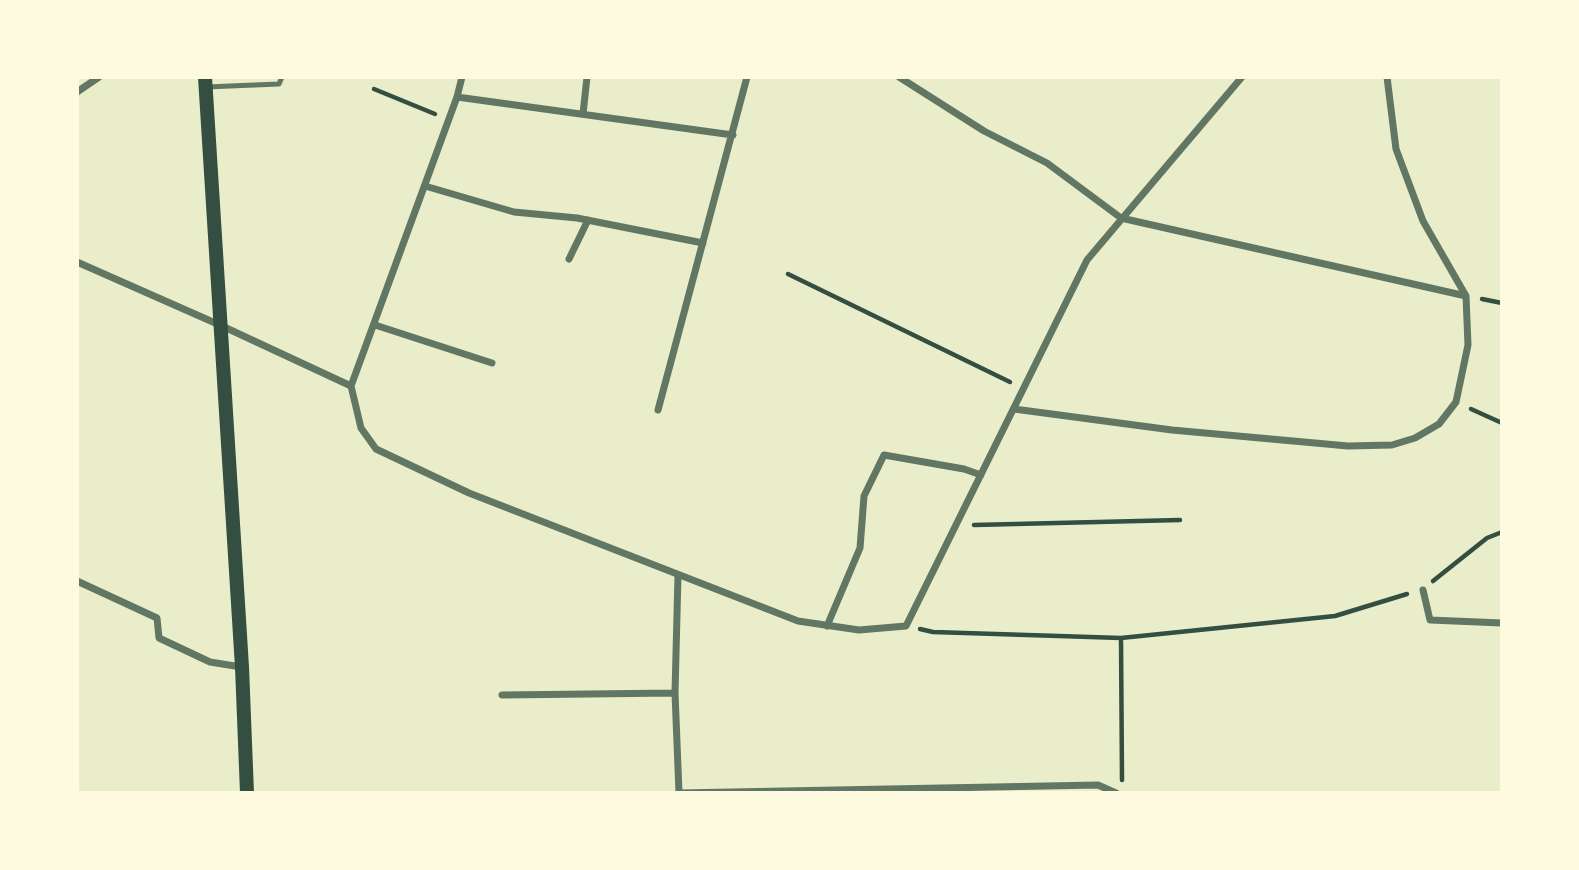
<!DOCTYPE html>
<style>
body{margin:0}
#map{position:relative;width:1579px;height:870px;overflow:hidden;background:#e9edc9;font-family:"Work Sans",sans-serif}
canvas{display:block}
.frame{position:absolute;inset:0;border:79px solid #fefae0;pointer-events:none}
</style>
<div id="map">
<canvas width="1579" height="870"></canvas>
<div class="frame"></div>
</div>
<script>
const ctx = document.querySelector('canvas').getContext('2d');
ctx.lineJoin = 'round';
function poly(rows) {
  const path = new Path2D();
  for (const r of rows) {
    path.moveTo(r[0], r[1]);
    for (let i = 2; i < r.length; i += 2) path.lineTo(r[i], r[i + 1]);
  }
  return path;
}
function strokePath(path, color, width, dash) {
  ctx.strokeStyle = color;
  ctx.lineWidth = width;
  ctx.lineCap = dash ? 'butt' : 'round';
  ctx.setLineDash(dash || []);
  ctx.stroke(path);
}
strokePath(poly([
 [374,89,435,114],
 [788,274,1010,382],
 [1482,299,1502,303],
 [1471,409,1502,423],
 [974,525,1180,520],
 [1433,581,1487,538,1502,532],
 [920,629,933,632,1121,638,1335,616,1407,594],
 [1121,638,1122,780]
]), '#344e41', 4.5);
strokePath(poly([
 [206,87,279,84,282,77]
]), '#617663', 5);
strokePath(poly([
 [462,77,457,97,733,135],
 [899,77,984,131,1047,163,1121,218,1466,296,1423,221,1396,149,1387,77],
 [77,92,99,77],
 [583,114,587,77],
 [425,186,514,212,577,218,703,243],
 [569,259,588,220],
 [77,262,222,326,351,386,361,428,376,449,469,493,798,621,859,630,906,626,1087,260,1242,77],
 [375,325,492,363],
 [351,386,457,97],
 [1014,409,1172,430,1348,446,1392,445,1415,438,1439,424,1456,402,1468,345,1466,296],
 [658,410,747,77],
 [678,575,675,693,679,793,1098,785,1116,793],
 [77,581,157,618,159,638,210,662,241,667],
 [1423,590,1430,620,1502,623],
 [827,626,860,548,864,496,884,455,964,469,981,475],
 [502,695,675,693]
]), '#617663', 7);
strokePath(poly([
 [205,77,242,667,247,793]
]), '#344e41', 14);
</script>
